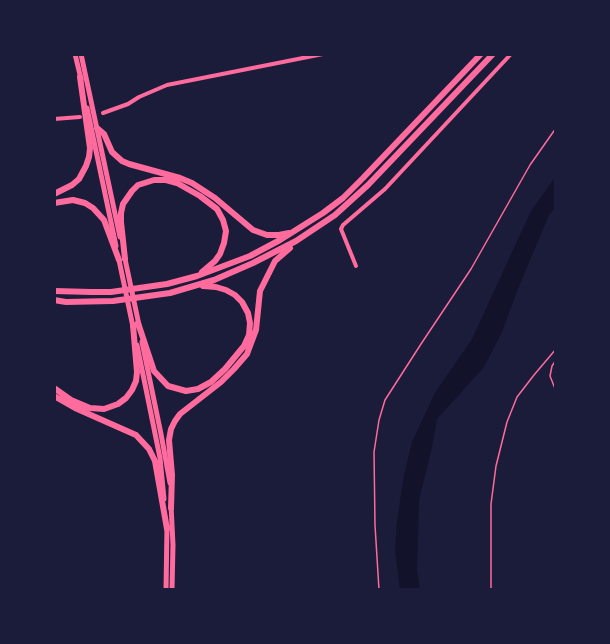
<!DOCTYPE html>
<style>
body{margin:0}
#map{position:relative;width:610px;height:644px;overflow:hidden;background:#1b1b3a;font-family:"PT Sans Narrow",sans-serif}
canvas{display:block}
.frame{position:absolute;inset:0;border:56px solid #1b1b3a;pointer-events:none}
</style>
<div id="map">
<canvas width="610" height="644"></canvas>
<div class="frame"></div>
</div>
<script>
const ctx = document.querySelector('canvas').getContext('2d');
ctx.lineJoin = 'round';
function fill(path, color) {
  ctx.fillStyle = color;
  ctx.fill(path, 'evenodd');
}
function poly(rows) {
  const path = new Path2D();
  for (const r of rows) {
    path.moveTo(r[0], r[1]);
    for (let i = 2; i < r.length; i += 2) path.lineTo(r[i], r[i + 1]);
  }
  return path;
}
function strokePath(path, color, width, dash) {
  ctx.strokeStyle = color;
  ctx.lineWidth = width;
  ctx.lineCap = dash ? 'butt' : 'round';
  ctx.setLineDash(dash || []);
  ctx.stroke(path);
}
fill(poly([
 [556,176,556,207,549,215,517,291,502,332,484,367,437,419,431,452,419,500,417,570,420,590,400,590,395,550,397,521,404,475,412,442,435,393,472,339,531,211]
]), '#12122b');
strokePath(poly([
 [556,360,552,366,550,376,556,391],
 [379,590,375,525,374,452,379,420,385,400,421,344,471,269,530,165,556,128],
 [491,590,491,504,496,466,507,422,517,397,534,375,556,349]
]), '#ff6b9d', 1.5);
strokePath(poly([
 [103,113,128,104,139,97,167,85,323,54],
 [54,119,80,117],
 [356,266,341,229,343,225,385,189,511,54]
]), '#ff6b9d', 4);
strokePath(poly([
 [75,54,81,79],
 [81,54,120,237],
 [87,108,116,246]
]), '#ff6b9d', 5);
strokePath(poly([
 [125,259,139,325],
 [119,260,133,327],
 [142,342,161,434,170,483],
 [137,345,160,458,164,499],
 [171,505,173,545,172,590],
 [166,590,167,526]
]), '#ff6b9d', 5);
strokePath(poly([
 [97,128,104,134,112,152,122,161,129,164,180,178,192,183,215,198,253,230,267,235,279,235,289,233],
 [54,194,72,185,79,179,86,166,89,157,90,148,80,77],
 [54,203,73,200,85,203,93,208,104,220,119,260],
 [125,259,121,222,121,213,123,204,132,191,138,185,154,180,166,180,177,183,200,196,217,209,223,220,226,231,224,243,220,254,215,261,202,272],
 [54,291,91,292,111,292,167,284,197,276,250,256,280,240,323,213,343,198,363,178,481,54],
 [54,300,66,302,113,301,170,293,214,280,253,263,296,241,335,215,368,185,493,54],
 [138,323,154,371,168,386,186,391,198,389,211,382,225,369,244,346,249,335,250,323,248,313,242,302,235,295,226,290,216,287,203,286],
 [54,388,71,400,90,408,104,409,118,404,126,398,132,390,136,381,137,372,133,325],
 [54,396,75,408,136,435,149,449,155,461,167,529],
 [171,508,172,475,169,440,171,429,175,421,180,414,221,382,234,369,247,354,256,330,260,291,275,261,290,248]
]), '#ff6b9d', 6);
</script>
